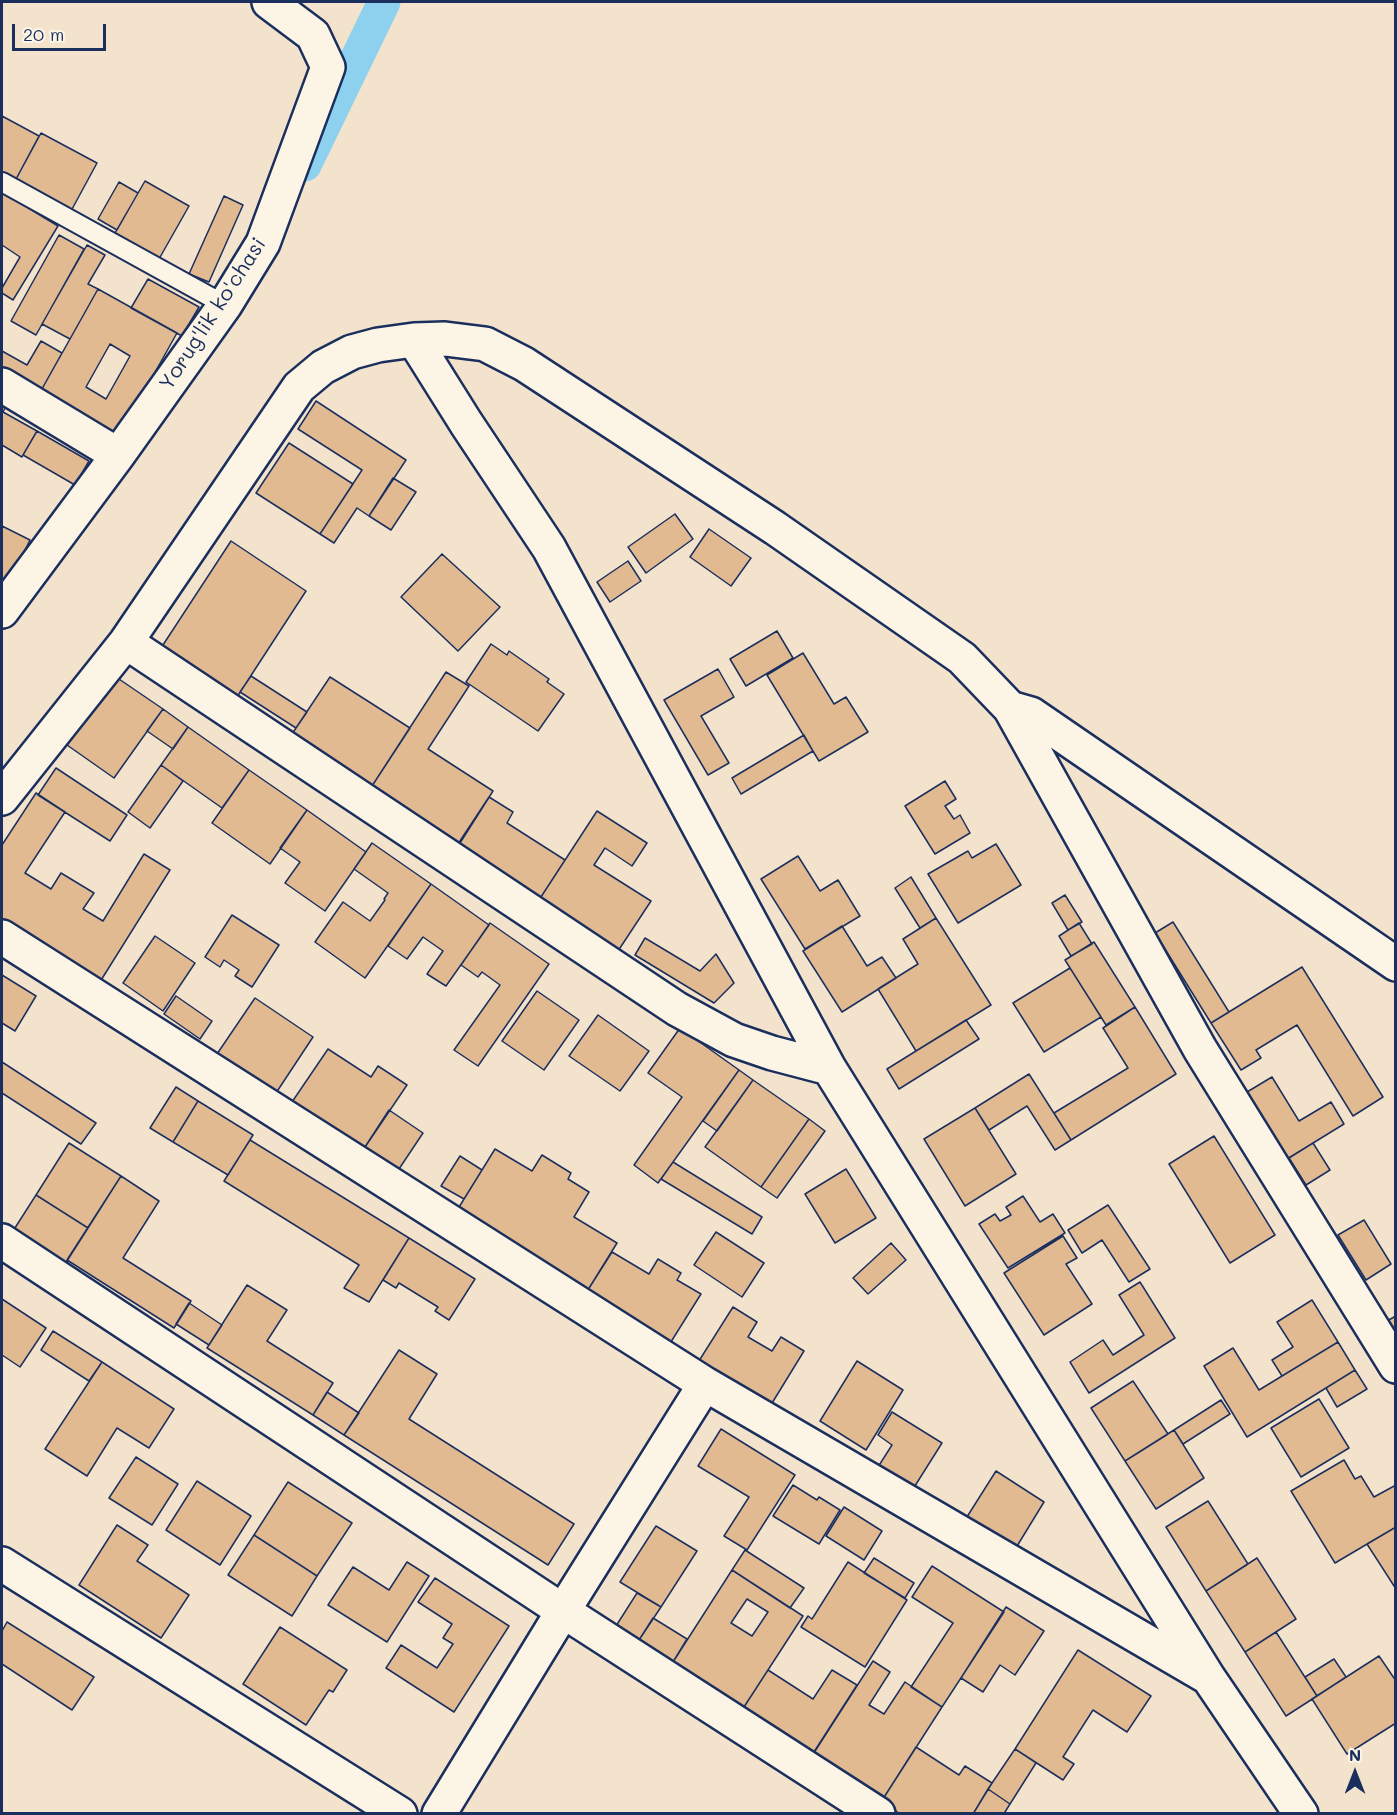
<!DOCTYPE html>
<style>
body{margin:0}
#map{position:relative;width:1397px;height:1815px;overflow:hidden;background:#f4e3cc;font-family:Mali,sans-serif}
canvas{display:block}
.frame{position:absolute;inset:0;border:3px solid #1b2f5e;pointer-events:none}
.north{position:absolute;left:1325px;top:1743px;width:60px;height:60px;-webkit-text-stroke:4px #fcf5e5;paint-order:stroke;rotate:0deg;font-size:16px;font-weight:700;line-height:24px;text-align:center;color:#1b2f5e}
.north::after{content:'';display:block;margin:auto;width:21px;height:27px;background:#1b2f5e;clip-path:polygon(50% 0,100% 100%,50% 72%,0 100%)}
.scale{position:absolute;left:12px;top:24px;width:94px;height:27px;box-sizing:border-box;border:3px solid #1b2f5e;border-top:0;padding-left:8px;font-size:18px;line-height:21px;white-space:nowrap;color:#1b2f5e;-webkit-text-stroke:4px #fcf5e5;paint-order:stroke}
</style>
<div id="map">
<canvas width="1397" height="1815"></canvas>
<div class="frame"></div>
<div class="north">N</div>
<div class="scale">20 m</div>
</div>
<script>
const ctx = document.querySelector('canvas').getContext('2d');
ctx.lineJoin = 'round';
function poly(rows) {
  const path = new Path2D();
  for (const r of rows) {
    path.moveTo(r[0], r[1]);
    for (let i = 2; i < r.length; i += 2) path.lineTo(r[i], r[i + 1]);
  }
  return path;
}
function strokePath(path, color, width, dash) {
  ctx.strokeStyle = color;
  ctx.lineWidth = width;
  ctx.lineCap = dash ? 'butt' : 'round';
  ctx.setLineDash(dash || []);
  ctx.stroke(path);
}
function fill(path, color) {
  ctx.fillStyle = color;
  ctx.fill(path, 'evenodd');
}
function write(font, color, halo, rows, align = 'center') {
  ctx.font = font + ' Mali,sans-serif';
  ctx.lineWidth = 4.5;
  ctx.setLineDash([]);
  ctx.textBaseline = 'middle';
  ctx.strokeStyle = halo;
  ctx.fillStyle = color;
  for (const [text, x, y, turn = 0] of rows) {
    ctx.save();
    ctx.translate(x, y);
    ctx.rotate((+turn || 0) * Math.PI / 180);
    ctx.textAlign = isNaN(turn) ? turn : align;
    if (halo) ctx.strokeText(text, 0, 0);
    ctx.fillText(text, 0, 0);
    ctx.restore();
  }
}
strokePath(poly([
 [305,165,384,2]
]), '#8ed1ef', 33);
const building = poly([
 [2,116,39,136,15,181,2,174,2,116],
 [41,133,97,163,71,211,15,181,41,133],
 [145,181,189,206,159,259,115,233,145,181],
 [119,182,138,193,117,230,98,219,119,182],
 [2,192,58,226,13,300,2,293,2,288,20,257,2,245,2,192],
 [224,196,243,205,209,282,189,274,224,196],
 [59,235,84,249,36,335,11,321,59,235],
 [87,245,105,255,88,284,98,289,70,339,42,324,87,245],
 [148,279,199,307,182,336,131,308,148,279],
 [98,289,177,333,117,440,38,396,98,289],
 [110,344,130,356,106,399,86,387,110,344],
 [41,341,62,353,38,396,2,376,2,351,27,365,41,341],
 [316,401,406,460,369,516,357,508,334,543,320,534,362,470,298,429,316,401],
 [2,403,6,406,3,412,37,431,22,457,2,445,2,403],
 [37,431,89,461,75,485,23,455,37,431],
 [289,443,353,484,320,534,256,493,289,443],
 [393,478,416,492,391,530,369,516,393,478],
 [675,514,693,539,646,573,628,547,675,514],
 [2,526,30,540,2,597,2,526],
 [709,529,751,558,731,586,690,557,709,529],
 [231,541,306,591,237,697,161,648,231,541],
 [442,554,500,607,458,651,401,597,442,554],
 [628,561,641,581,610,602,597,582,628,561],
 [777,631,793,658,746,686,730,659,777,631],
 [491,644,507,655,509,651,549,679,547,682,564,694,538,731,466,682,491,644],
 [803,653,834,704,846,697,868,732,819,761,767,675,803,653],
 [718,669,734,697,701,716,729,763,708,775,664,700,718,669],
 [446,672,469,686,428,749,493,791,460,843,372,786,446,672],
 [251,676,307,712,296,728,240,692,251,676],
 [116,677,163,709,114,778,67,745,116,677],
 [330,677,410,728,372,786,292,734,330,677],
 [163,709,188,727,173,749,147,731,163,709],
 [188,727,249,770,222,808,161,765,188,727],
 [804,735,813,751,741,794,732,778,804,735],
 [161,765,183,781,150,828,128,812,161,765],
 [56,768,127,815,110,841,38,795,56,768],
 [249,770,307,810,270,864,212,823,249,770],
 [945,781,956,799,945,806,954,819,960,815,970,833,935,854,905,806,945,781],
 [36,793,65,812,25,873,51,889,61,873,94,893,83,909,103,921,144,854,170,870,98,985,2,925,2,845,36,793],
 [489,797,513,812,507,823,565,860,539,900,456,847,489,797],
 [307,810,366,852,325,911,285,883,300,862,280,848,307,810],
 [597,811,647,843,632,866,605,848,594,865,651,901,618,951,539,900,597,811],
 [372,843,431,884,365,978,315,942,343,902,370,921,385,900,384,899,388,893,354,869,372,843],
 [996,844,1021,885,958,923,928,874,968,851,972,858,996,844],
 [798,856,820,891,838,880,860,916,805,949,761,879,798,856],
 [911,877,936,918,920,928,895,888,911,877],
 [431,884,489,925,446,986,427,974,443,951,423,937,407,959,388,946,431,884],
 [1065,895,1082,922,1068,930,1052,903,1065,895],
 [232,915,279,945,252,987,235,976,239,970,224,960,220,967,205,957,232,915],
 [936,918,991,1005,916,1051,878,989,918,964,903,939,936,918],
 [1173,922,1229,1012,1211,1023,1155,933,1173,922],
 [490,923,549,964,478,1066,454,1050,500,985,482,972,478,977,461,965,490,923],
 [1079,923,1092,944,1071,956,1059,936,1079,923],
 [842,926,867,966,882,957,896,978,842,1012,803,951,842,926],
 [155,936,195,963,163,1011,123,983,155,936],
 [645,938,700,971,716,954,734,983,714,1003,635,955,645,938],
 [1094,942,1135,1007,1106,1025,1065,960,1094,942],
 [1302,967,1383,1097,1353,1116,1297,1025,1256,1050,1261,1058,1241,1070,1211,1023,1302,967],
 [1070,968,1101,1017,1044,1052,1013,1003,1070,968],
 [2,975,36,996,15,1031,2,1023,2,975],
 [537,991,579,1020,544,1070,502,1041,537,991],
 [176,996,212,1021,200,1039,164,1014,176,996],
 [255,998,313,1037,276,1093,217,1054,255,998],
 [1135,1007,1176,1074,1071,1140,1054,1113,1128,1068,1103,1028,1135,1007],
 [598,1015,649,1051,620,1091,569,1056,598,1015],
 [966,1020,979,1039,899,1089,887,1069,966,1020],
 [680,1028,739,1070,658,1183,634,1165,682,1097,648,1073,680,1028],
 [328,1049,371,1077,378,1066,407,1085,363,1150,292,1102,328,1049],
 [2,1062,96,1123,81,1144,2,1093,2,1062],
 [739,1070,753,1080,717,1131,703,1121,739,1070],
 [1029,1074,1071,1140,1055,1150,1027,1106,989,1130,975,1108,1029,1074],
 [1272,1077,1299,1121,1331,1102,1344,1124,1287,1159,1247,1092,1272,1077],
 [753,1080,809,1119,761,1187,705,1147,753,1080],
 [176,1087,198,1101,173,1142,150,1128,176,1087],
 [198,1101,253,1135,228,1175,173,1142,198,1101],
 [975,1108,1016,1174,965,1206,924,1139,975,1108],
 [389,1110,423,1133,397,1172,363,1150,389,1110],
 [809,1119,825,1131,777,1198,761,1187,809,1119],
 [1214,1136,1275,1235,1230,1263,1169,1164,1214,1136],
 [250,1140,409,1238,369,1302,344,1288,359,1265,224,1181,250,1140],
 [69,1143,121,1176,88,1228,36,1195,69,1143],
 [1313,1143,1330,1170,1306,1185,1289,1158,1313,1143],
 [495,1149,532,1171,542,1155,571,1173,568,1179,589,1192,574,1217,617,1243,586,1293,456,1212,495,1149],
 [460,1156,482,1170,464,1199,441,1186,460,1156],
 [673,1162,762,1217,752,1234,661,1179,673,1162],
 [846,1169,876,1218,835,1243,805,1194,846,1169],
 [121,1176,159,1201,123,1258,191,1301,174,1328,67,1260,121,1176],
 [36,1195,88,1228,65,1264,13,1231,36,1195],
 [1023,1196,1040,1222,1053,1214,1065,1233,1008,1268,979,1224,995,1214,1000,1221,1011,1215,1006,1207,1023,1196],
 [1108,1205,1150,1269,1129,1282,1102,1240,1082,1253,1068,1230,1108,1205],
 [1364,1220,1391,1264,1366,1280,1338,1235,1364,1220],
 [716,1232,764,1263,742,1297,694,1265,716,1232],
 [1063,1236,1077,1258,1066,1264,1092,1304,1044,1335,1004,1273,1063,1236],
 [409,1238,475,1279,449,1320,435,1311,438,1307,399,1283,396,1288,383,1280,409,1238],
 [891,1243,906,1260,868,1294,853,1278,891,1243],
 [612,1252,649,1274,658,1259,681,1273,677,1280,701,1294,669,1345,586,1293,612,1252],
 [1140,1282,1175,1338,1089,1393,1070,1362,1103,1340,1113,1355,1144,1335,1119,1295,1140,1282],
 [247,1285,287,1310,267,1341,333,1383,313,1415,207,1348,247,1285],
 [2,1299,46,1328,20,1367,2,1355,2,1299],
 [1312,1300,1338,1342,1282,1376,1272,1360,1293,1347,1277,1322,1312,1300],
 [189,1303,222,1325,209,1345,176,1324,189,1303],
 [733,1307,757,1322,748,1337,772,1351,781,1337,804,1351,769,1408,697,1364,733,1307],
 [1396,1316,1396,1340,1385,1322,1396,1316],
 [53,1331,102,1362,89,1381,41,1350,53,1331],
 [1338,1342,1355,1370,1247,1437,1204,1366,1233,1348,1259,1390,1338,1342],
 [399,1350,437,1374,409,1419,574,1524,548,1565,344,1435,399,1350],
 [857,1361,903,1390,866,1450,820,1421,857,1361],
 [102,1362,174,1409,149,1448,117,1428,87,1476,45,1449,102,1362],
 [1355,1370,1367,1389,1337,1407,1326,1388,1355,1370],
 [1133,1381,1168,1434,1125,1461,1091,1408,1133,1381],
 [327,1392,359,1413,344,1435,313,1415,327,1392],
 [1319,1399,1349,1448,1301,1477,1271,1428,1319,1399],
 [1221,1400,1230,1414,1183,1444,1174,1430,1221,1400],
 [892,1412,942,1443,913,1489,878,1467,892,1445,878,1435,892,1412],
 [721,1429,795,1475,747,1550,724,1536,749,1497,698,1466,721,1429],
 [1174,1430,1204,1478,1156,1509,1125,1461,1174,1430],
 [136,1457,178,1484,152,1525,109,1498,136,1457],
 [1344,1460,1355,1479,1361,1476,1374,1497,1396,1485,1396,1527,1335,1563,1291,1491,1344,1460],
 [996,1471,1044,1502,1014,1551,965,1520,996,1471],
 [197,1481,251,1516,220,1565,166,1530,197,1481],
 [288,1482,352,1523,317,1576,254,1535,288,1482],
 [793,1485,817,1500,819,1497,840,1510,819,1544,773,1516,793,1485],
 [1208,1501,1248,1564,1206,1591,1166,1527,1208,1501],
 [844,1507,882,1531,864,1560,826,1536,844,1507],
 [117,1525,148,1545,137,1561,189,1595,161,1638,79,1585,117,1525],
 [656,1526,697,1551,661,1607,620,1582,656,1526],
 [1396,1527,1396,1589,1367,1544,1396,1527],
 [254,1535,317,1576,292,1616,228,1575,254,1535],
 [745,1550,804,1588,790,1608,732,1570,745,1550],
 [874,1558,914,1583,905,1598,864,1573,874,1558],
 [1257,1558,1296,1619,1245,1652,1206,1591,1257,1558],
 [407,1562,429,1576,387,1642,328,1605,353,1567,389,1590,407,1562],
 [848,1562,907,1600,865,1667,801,1627,808,1616,812,1619,848,1562],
 [932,1566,1004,1612,942,1707,911,1687,953,1623,912,1597,932,1566],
 [732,1570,803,1616,744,1707,673,1662,732,1570],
 [747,1599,768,1612,752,1636,731,1623,747,1599],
 [435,1578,509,1626,454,1712,386,1668,401,1645,437,1668,453,1644,443,1638,452,1624,418,1602,435,1578],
 [637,1593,661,1607,639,1640,616,1626,637,1593],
 [1006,1607,1044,1631,1015,1675,1000,1665,983,1692,961,1678,1006,1607],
 [653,1618,687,1639,673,1662,639,1640,653,1618],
 [7,1622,94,1677,72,1710,2,1664,2,1631,7,1622],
 [280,1627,347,1670,333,1692,329,1690,306,1725,243,1684,280,1627],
 [1276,1632,1317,1696,1286,1716,1245,1652,1276,1632],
 [1078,1650,1151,1696,1127,1732,1093,1710,1063,1757,1074,1764,1063,1780,1015,1749,1078,1650],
 [1379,1656,1396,1681,1396,1723,1347,1754,1312,1699,1379,1656],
 [1334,1659,1346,1677,1317,1696,1305,1677,1334,1659],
 [873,1661,890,1672,869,1705,884,1714,905,1682,942,1707,881,1802,808,1762,873,1661],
 [768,1670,813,1699,832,1670,857,1685,812,1755,742,1710,768,1670],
 [916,1747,959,1775,965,1766,992,1783,973,1814,900,1814,881,1802,916,1747],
 [1015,1749,1036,1763,1010,1804,988,1789,1015,1749],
 [988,1789,1010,1804,1005,1812,1008,1814,973,1814,988,1789]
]);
fill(building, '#e2ba92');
strokePath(building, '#1b2f5e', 1.5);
const service = poly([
 [2,182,225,305]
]);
const minor = poly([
 [414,340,466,423,549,548,829,1068,1208,1677,1301,1814],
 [2,385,118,455],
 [2,611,118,455,225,305,263,243,328,67,313,35,269,2],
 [126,642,677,1009,734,1040,772,1053,829,1068],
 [1010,708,1200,1049,1396,1366],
 [2,798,126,642,299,387,323,367,352,352,378,345,414,340,445,339,485,344,524,364,775,528,962,658,1010,708,1031,714,1396,964],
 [2,937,705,1384,1204,1675],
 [2,1241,563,1611,878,1814],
 [2,1564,400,1814],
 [439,1814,563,1611,705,1384]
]);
strokePath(service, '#1b2f5e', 22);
strokePath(minor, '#1b2f5e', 38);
strokePath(service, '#fcf5e5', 18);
strokePath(minor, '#fcf5e5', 33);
write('21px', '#1b2f5e', '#fcf5e5', [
 ["Yorug'lik ko'chasi",213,314,-57]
]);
</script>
